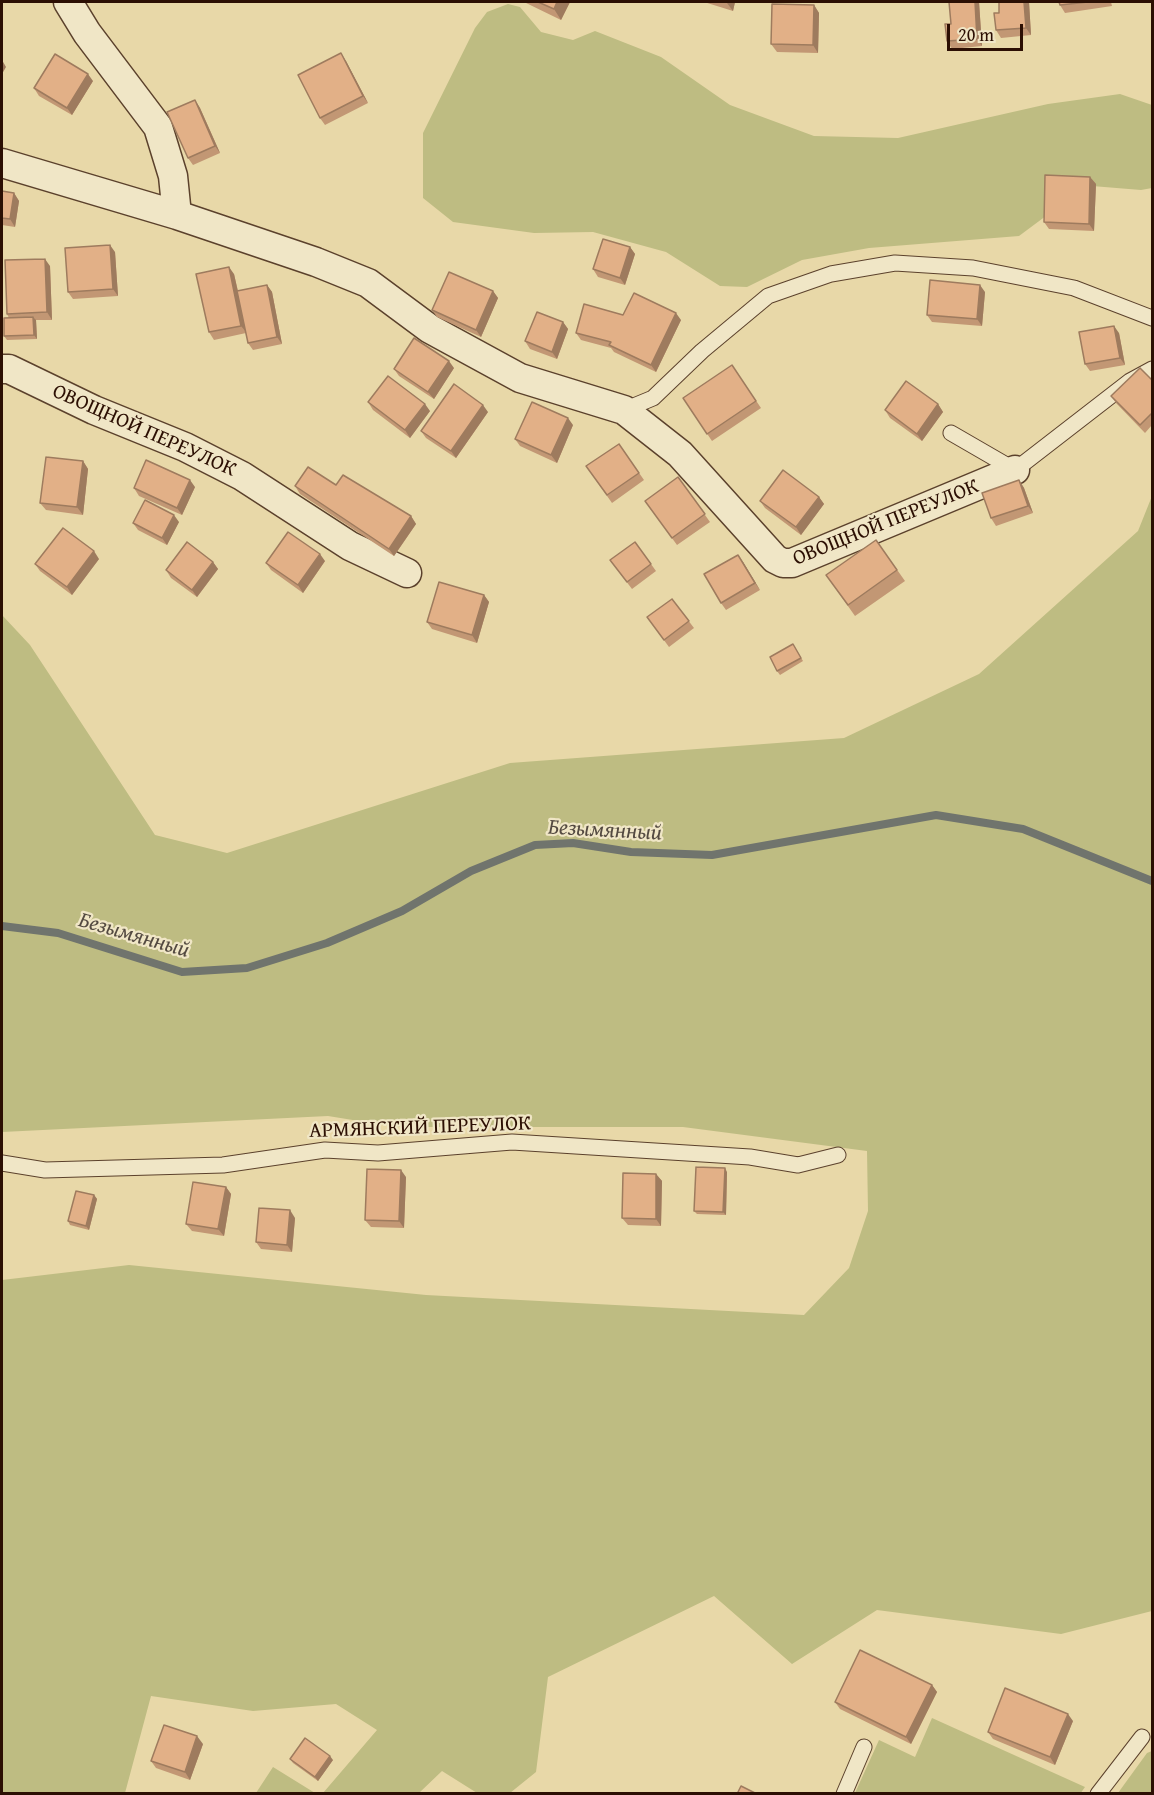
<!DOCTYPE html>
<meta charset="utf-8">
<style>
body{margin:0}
#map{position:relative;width:1154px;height:1795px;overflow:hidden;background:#e8d8a8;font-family:"Gentium Book Plus",serif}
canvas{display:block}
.frame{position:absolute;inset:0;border:3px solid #2c0f03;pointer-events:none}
.scale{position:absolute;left:947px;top:24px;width:76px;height:27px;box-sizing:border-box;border:3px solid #2c0f03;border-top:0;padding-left:8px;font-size:18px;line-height:21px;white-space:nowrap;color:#2c0f03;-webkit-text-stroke:4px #f0e6c6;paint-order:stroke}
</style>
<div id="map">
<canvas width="1154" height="1795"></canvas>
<div class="frame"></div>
<div class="scale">20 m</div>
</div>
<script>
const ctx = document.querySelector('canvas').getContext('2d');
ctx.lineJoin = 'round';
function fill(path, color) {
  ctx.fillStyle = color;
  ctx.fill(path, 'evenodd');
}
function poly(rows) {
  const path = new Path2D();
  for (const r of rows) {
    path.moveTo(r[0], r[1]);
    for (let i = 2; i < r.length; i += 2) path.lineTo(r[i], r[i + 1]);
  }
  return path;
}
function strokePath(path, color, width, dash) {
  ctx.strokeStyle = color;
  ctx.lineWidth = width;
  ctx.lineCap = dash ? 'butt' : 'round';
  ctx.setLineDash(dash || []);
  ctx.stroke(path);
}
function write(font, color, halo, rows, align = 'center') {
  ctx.font = font + ' "Gentium Book Plus",serif';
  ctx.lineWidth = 4.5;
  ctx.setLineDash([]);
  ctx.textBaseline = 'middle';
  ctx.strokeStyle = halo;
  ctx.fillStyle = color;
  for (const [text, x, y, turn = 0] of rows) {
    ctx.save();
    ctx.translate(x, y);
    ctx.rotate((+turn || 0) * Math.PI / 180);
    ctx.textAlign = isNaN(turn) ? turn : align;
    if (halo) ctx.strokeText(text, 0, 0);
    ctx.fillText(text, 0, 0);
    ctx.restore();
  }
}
fill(poly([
 [508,4,520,7,541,32,573,40,595,31,661,57,730,105,814,136,898,138,1048,104,1120,94,1152,105,1152,188,1141,190,1092,186,1062,204,1019,236,869,248,802,260,747,287,720,286,666,252,593,232,534,233,453,222,423,198,423,133,475,28,487,12],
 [1152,496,1152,1611,1061,1634,877,1610,792,1664,714,1596,548,1677,536,1772,510,1793,477,1793,442,1771,419,1793,323,1793,377,1730,336,1704,253,1711,151,1696,125,1793,2,1793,2,1280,129,1265,426,1295,804,1315,849,1268,868,1211,867,1151,683,1127,396,1127,328,1116,2,1132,2,615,30,645,155,835,227,853,510,763,844,738,979,674,1138,531],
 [932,1718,1085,1787,1080,1794,855,1793,879,1740,915,1757],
 [1152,1751,1152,1793,1118,1793,1147,1753],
 [273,1767,315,1793,256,1793]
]), '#bebc82');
strokePath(poly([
 [2,926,58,933,182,972,247,968,327,943,402,911,471,871,535,845,573,843,631,852,712,855,936,815,1023,829,1152,881]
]), '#70746d', 8);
const lane = poly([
 [624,410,653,398,702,351,768,296,831,274,895,263,973,268,1074,288,1152,318],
 [951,433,1015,470,1130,381,1152,369],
 [2,1163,45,1170,223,1165,325,1150,378,1153,512,1142,750,1157,798,1165,838,1155],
 [844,1794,864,1747],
 [1098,1794,1142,1737]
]);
const street = poly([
 [68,2,87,33,158,127,173,176,177,215],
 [2,163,177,215,316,262,368,283,430,329,520,378,624,410,680,454,775,559,783,563,792,563,1015,470],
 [2,369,9,369,94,410,185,447,242,476,350,546,407,573]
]);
strokePath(lane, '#5b412c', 17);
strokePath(street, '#5b412c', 31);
strokePath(lane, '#f0e6c6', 15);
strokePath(street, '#f0e6c6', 28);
fill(poly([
 [524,2,570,2,561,20],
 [704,2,735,2,733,11],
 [979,2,982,46,952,49,947,41,951,24],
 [1029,2,1031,35,1001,38,996,30],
 [1059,2,1111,2,1112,6,1065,13,1060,5],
 [814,5,819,13,818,53,777,52,771,44],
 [346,61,368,103,325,125,320,118],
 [93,81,72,115,39,96,34,88],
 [195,100,200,108,220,153,193,165,188,158],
 [1090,177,1096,184,1094,231,1049,229,1044,222],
 [2,191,14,193,19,201,15,227,2,225],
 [630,247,635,254,625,285,598,277,593,269],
 [115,252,118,296,73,299,68,292],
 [50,266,52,320,36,320,37,339,7,340,4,336,9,318,7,314],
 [234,274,238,291,267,285,272,292,282,344,253,350,248,343,246,333,214,340,209,332],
 [493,291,498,298,481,337,437,317,432,310],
 [985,292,982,326,932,322,927,315],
 [623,315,681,320,656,372,614,352,611,348,581,340,576,333],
 [563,322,568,329,557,359,530,349,525,341],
 [1119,333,1125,365,1090,371,1085,364],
 [732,365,761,408,712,441,683,398],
 [454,368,434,399,399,376,394,369],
 [1152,380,1152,425,1145,433,1116,403,1111,396],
 [368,402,430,411,410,438,373,410],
 [938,404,943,412,922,441,890,418,885,410],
 [488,412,456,458,426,438,421,431],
 [573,425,557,463,520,446,515,439],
 [619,444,644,480,612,503,586,466],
 [83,461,88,469,83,515,46,510,40,503],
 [678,477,710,522,677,545,645,501],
 [1019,480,1024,488,1033,513,996,526,991,518],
 [336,485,411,516,416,524,394,556,300,494,295,486],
 [195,487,182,515,139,496,134,488],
 [819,497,824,504,801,535,765,508,760,501],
 [179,522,167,545,138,530,133,523],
 [876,540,905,581,855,616,826,575],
 [635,542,656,571,632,589,610,560],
 [99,559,72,595,40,571,35,564],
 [325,561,303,593,271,570,266,563],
 [213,562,218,569,197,597,171,578,166,570],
 [743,562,760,590,726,610,721,603],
 [484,595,489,602,477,643,432,629,427,622],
 [672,599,694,628,669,647,647,617],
 [793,644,803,661,780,675,777,671],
 [727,1172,726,1215,697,1214,694,1211],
 [656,1174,662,1181,661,1226,628,1225,622,1218],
 [406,1177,404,1228,371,1227,365,1220],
 [226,1187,231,1194,224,1236,192,1231,186,1224],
 [94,1195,97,1199,89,1230,70,1225,68,1221],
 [295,1218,292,1252,261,1249,256,1242],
 [932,1685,937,1692,911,1744,840,1709,835,1702],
 [1073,1721,1055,1765,993,1739,988,1732],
 [203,1744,190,1780,156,1768,151,1761],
 [290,1759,333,1760,318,1781,293,1763]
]), '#c29774');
fill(poly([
 [557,2,570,2,561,20,554,9],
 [728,2,735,2,733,11,727,3],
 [975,2,979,2,982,46,977,39],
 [1024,2,1029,2,1031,35,1026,28],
 [814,5,819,13,818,53,813,45],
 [341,53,346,61,368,103,363,96],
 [2,60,6,67,2,74],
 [88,74,93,81,72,115,67,108],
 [195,100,200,108,220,153,215,146],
 [1090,177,1096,184,1094,231,1089,224],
 [14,193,19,201,15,227,10,219],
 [110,245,115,252,118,296,113,289],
 [630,247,635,254,625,285,620,278],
 [45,259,50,266,52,320,47,312],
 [229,267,234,274,247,333,241,326],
 [267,285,272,292,282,344,277,337],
 [980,285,985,292,982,326,977,319],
 [493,291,498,298,481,337,476,330],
 [676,313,681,320,656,372,651,365],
 [33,317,36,320,37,339,34,335],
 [563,322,568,329,557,359,552,352],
 [1114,326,1119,333,1125,365,1120,358],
 [449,361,454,368,434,399,428,392],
 [425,404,430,411,410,438,405,430],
 [938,404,943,412,922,441,917,434],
 [483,405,488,412,456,458,451,451],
 [568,418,573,425,557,463,551,455],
 [83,461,88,469,83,515,77,507],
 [190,480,195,487,182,515,177,508],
 [1019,480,1024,488,1033,513,1028,506],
 [819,497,824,504,801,535,796,527],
 [174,515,179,522,167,545,162,538],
 [411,516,416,524,394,556,389,549],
 [94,551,99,559,72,595,67,587],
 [320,554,325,561,303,593,298,585],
 [738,555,743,562,760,590,755,583],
 [213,562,218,569,197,597,192,590],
 [484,595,489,602,477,643,472,635],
 [725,1168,727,1172,726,1215,723,1212],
 [401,1170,406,1177,404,1228,399,1221],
 [656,1174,662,1181,661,1226,656,1219],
 [226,1187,231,1194,224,1236,218,1229],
 [94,1195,97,1199,89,1230,86,1226],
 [290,1210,295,1218,292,1252,287,1245],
 [932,1685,937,1692,911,1744,906,1737],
 [1068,1714,1073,1721,1055,1765,1050,1757],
 [197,1736,203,1744,190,1780,185,1772],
 [330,1756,333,1760,318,1781,315,1777]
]), '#9e7b5e');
const building = poly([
 [538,2,557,2,554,9,538,2],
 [949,2,975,2,977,39,947,41,945,24,951,24,949,2],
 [999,2,1024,2,1026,28,996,30,994,13,999,13,999,2],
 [1059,2,1088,2,1060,5,1059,2],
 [772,4,814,5,813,45,771,44,772,4],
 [341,53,363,96,320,118,298,75,341,53],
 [55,54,88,74,67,108,34,88,55,54],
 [195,100,215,146,188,158,167,112,195,100],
 [1045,175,1090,177,1089,224,1044,222,1045,175],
 [2,191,14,193,10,219,2,218,2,191],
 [603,239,630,247,620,278,593,269,603,239],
 [110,245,113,289,68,292,65,248,110,245],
 [45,259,47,312,7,314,5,260,45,259],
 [229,267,241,326,209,332,196,274,229,267],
 [449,272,493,291,476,330,432,310,449,272],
 [930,280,980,285,977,319,927,315,930,280],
 [267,285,277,337,248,343,237,291,267,285],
 [634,293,676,313,651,365,609,345,611,342,576,333,584,304,623,315,634,293],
 [537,312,563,322,552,352,525,341,537,312],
 [33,317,34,335,4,336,4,318,33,317],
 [1114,326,1120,358,1085,364,1079,332,1114,326],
 [414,338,449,361,428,392,394,369,414,338],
 [732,365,756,401,707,434,683,398,732,365],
 [1140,368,1152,380,1152,413,1140,425,1111,396,1140,368],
 [388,376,425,404,405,430,368,402,388,376],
 [906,381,938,404,917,434,885,410,906,381],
 [454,384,483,405,451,451,421,431,454,384],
 [532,402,568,418,551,455,515,439,532,402],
 [619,444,639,473,607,495,586,466,619,444],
 [46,457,83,461,77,507,40,503,46,457],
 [146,460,190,480,177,508,134,488,146,460],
 [308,467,336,485,343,475,411,516,389,549,295,486,308,467],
 [783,470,819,497,796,527,760,501,783,470],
 [678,477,705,514,672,538,645,501,678,477],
 [1019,480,1028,506,991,518,982,493,1019,480],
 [145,500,174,515,162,538,133,523,145,500],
 [63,528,94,551,67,587,35,564,63,528],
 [288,532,320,554,298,585,266,563,288,532],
 [876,540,897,570,848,605,826,575,876,540],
 [187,542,213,562,192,590,166,570,187,542],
 [635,542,651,564,627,582,610,560,635,542],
 [738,555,755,583,721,603,704,574,738,555],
 [439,582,484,595,472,635,427,622,439,582],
 [672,599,689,621,664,640,647,617,672,599],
 [793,644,801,658,777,671,770,657,793,644],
 [696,1167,725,1168,723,1212,694,1211,696,1167],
 [367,1169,401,1170,399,1221,365,1220,367,1169],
 [623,1173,656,1174,656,1219,622,1218,623,1173],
 [193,1182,226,1187,218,1229,186,1224,193,1182],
 [76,1191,94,1195,86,1226,68,1221,76,1191],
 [259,1208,290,1210,287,1245,256,1242,259,1208],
 [860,1650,932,1685,906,1737,835,1702,860,1650],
 [1005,1688,1068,1714,1050,1757,988,1732,1005,1688],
 [164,1725,197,1736,185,1772,151,1761,164,1725],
 [305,1738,330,1756,315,1777,290,1759,305,1738],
 [741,1786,757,1794,737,1794,741,1786]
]);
fill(building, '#e2b087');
strokePath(building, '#9e7b5e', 1.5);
write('21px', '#2c0f03', '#f0e6c6', [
 ["ОВОЩНОЙ ПЕРЕУЛОК",144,431,24],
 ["ОВОЩНОЙ ПЕРЕУЛОК",886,523,-22],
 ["АРМЯНСКИЙ ПЕРЕУЛОК",420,1128,-2]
]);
write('italic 22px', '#544a41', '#f0e6c6', [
 ["Безымянный",605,831,3],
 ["Безымянный",134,936,16]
]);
</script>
